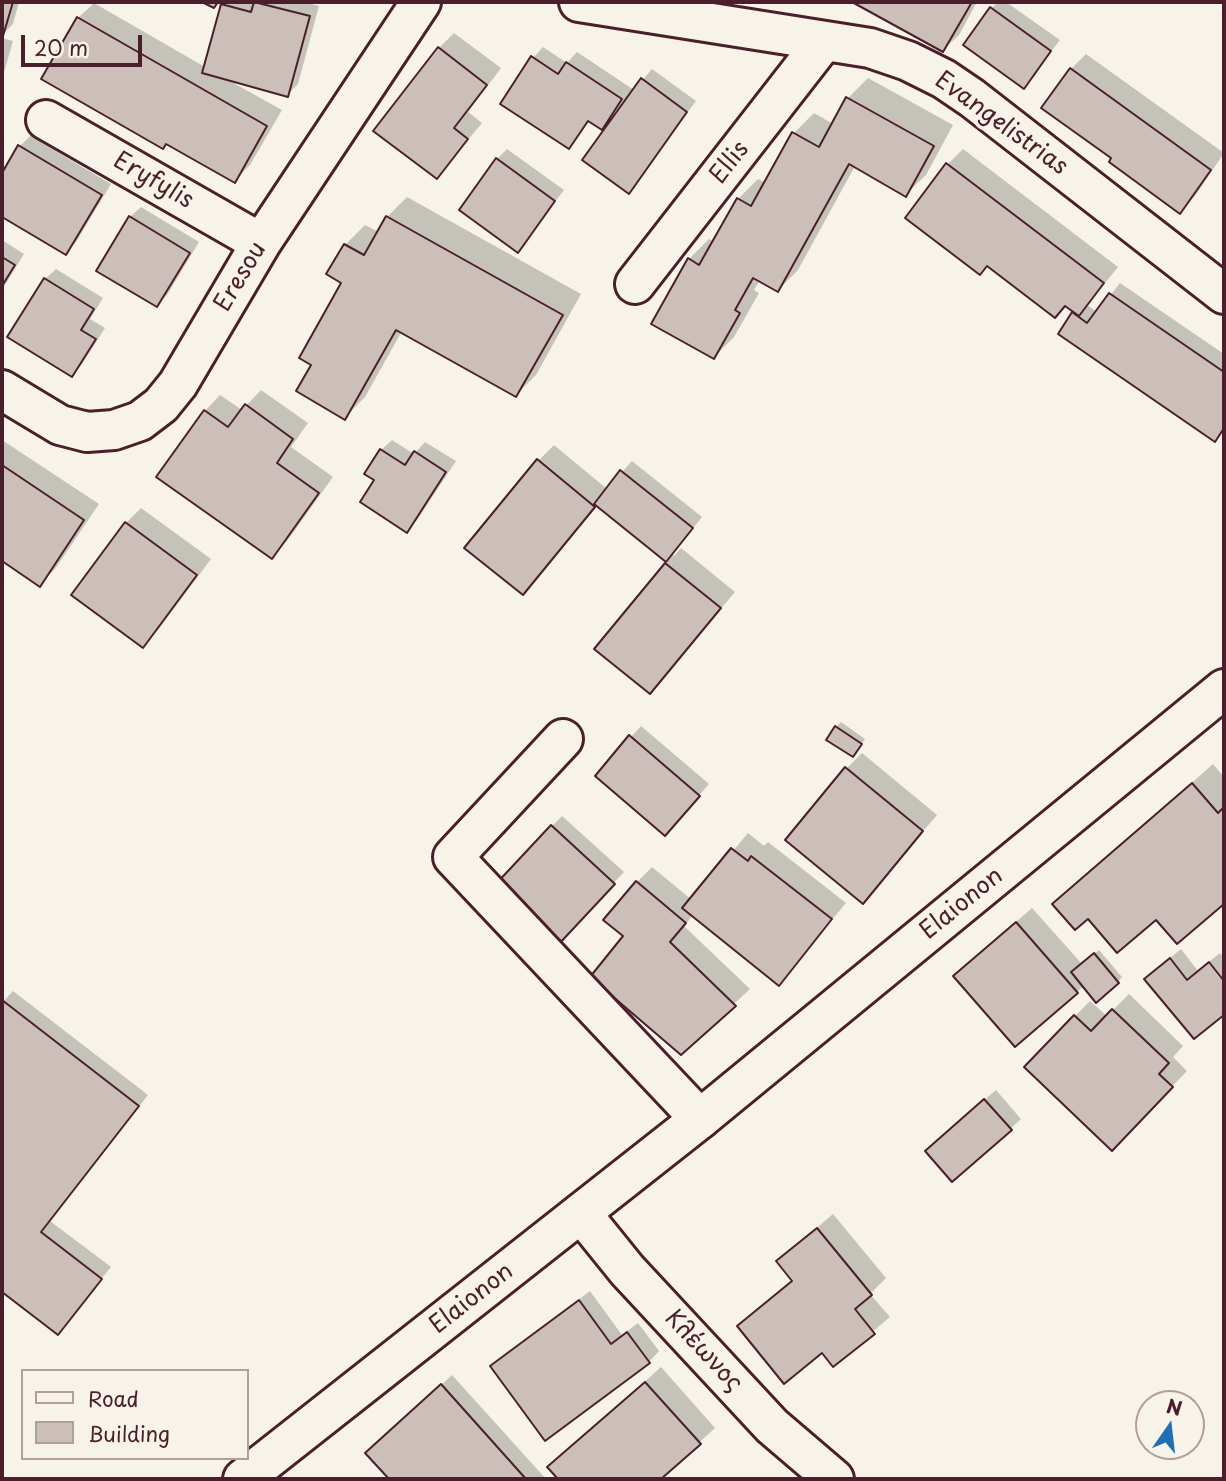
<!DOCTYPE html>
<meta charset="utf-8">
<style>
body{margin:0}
#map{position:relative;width:1226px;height:1481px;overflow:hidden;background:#f7f3e8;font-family:"Playpen Sans",sans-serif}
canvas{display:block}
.frame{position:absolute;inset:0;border:4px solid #4a1f2b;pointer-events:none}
.legend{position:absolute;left:21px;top:1369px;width:228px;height:91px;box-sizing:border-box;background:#f7f3e8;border:2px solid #b29e9c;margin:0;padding:9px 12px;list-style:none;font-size:21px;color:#4a1f2b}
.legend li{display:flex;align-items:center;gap:14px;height:35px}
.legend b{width:35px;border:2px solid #b29e9c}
.north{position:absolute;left:1135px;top:1390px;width:70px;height:70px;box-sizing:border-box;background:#f7f3e8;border:2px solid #b29e9c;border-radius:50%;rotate:14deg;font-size:19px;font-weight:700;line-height:28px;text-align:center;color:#4a1f2b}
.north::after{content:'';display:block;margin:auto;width:24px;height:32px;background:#1f6fb2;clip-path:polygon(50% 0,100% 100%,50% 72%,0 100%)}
.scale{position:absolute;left:21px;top:35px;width:121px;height:32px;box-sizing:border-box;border:4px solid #4a1f2b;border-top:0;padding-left:9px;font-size:21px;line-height:24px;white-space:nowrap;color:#4a1f2b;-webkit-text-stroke:5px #f7f3e8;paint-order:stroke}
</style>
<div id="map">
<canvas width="1226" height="1481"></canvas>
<div class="frame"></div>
<ul class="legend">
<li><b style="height:9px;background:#f7f3e8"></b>Road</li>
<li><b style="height:19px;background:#ccbfb9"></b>Building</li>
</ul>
<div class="north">N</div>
<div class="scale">20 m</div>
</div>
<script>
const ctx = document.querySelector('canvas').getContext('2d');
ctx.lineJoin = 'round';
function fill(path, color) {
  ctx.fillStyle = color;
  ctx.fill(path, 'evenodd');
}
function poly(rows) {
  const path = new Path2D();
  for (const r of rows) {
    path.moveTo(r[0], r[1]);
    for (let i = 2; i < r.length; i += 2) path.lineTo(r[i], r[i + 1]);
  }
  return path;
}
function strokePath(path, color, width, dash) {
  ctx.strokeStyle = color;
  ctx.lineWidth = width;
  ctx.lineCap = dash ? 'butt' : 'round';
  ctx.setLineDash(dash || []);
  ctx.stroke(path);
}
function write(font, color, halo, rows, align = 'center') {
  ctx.font = font + ' "Playpen Sans",sans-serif';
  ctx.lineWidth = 7;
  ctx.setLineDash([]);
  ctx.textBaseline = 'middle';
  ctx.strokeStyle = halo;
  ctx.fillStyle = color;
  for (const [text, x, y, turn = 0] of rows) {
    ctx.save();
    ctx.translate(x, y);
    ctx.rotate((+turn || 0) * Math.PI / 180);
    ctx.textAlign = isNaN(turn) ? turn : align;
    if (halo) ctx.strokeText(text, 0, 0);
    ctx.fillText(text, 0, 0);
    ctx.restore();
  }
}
fill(poly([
 [2,2,19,2,13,24,3,34],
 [225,2,304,2,319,6,298,84,287,95,228,80,282,110,250,165,234,181,78,18,94,3,205,67],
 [855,2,977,2,959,35,943,50],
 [998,2,1006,2,1060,40,1024,87,991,9],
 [454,33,501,68,468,112,482,123,437,177,439,48],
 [2,38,13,41,2,79],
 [543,47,567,63,577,52,634,90,652,69,696,101,629,191,606,130,590,120,569,147,533,58],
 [1086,54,1224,153,1195,196,1179,212,1114,158,1071,69],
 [868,78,953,125,926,175,906,194,855,166,798,270,778,290,760,280,754,290,759,293,734,337,714,357,689,259,709,239,714,242,738,199,758,179,766,183,794,133,814,113,833,124,848,98],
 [30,136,111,184,76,242,65,253,2,215,2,177,20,146],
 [507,149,564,190,518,250,497,159],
 [963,149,1118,267,1087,305,1097,312,1120,283,1224,354,1224,430,1215,439,1074,314,1076,312,948,164],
 [407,197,581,294,536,375,516,395,402,331,365,397,345,417,313,364,343,282,345,245,365,225,379,232,387,217],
 [141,207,199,242,167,295,156,305,130,217],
 [2,240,24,254,2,290],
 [56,269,103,298,90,319,105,328,82,364,72,375,45,279],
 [261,390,308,423,291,447,333,477,287,541,272,557,205,411,220,395,242,410],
 [2,440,99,504,55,569,40,584,2,559],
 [392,440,414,454,425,442,456,461,417,520,407,530,377,480,381,450],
 [554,445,607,489,632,461,702,517,672,554,674,556,681,548,735,592,650,692,597,649,668,561,598,505,522,593,539,460],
 [141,508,211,559,158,630,143,646,126,523],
 [841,722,865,739,857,750,836,727],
 [641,726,709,784,675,823,631,737],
 [862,753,937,815,863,901,847,768],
 [1213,764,1224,777,1224,903,1177,942,1156,917,1055,904],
 [562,816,624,872,568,932,552,826],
 [748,833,764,846,768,842,846,903,779,983,693,915,684,926,750,989,681,1053,626,936,637,882,652,867,692,900],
 [1032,908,1082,964,1099,950,1122,977,1118,982,1084,985,1077,992,971,961],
 [1181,949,1198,971,1220,953,1224,958,1224,1012,1194,1037,1157,969],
 [13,991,148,1095,50,1221,111,1267,58,1333,2,1290,2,1003],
 [1129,994,1183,1046,1173,1057,1187,1071,1127,1133,1075,1016,1090,1001,1107,1016],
 [996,1090,1021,1119,1010,1129,938,1140],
 [833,1214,886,1278,870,1294,890,1317,833,1365,822,1351,739,1326,793,1280,778,1261],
 [590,1291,622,1335,638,1323,659,1351,649,1362,492,1366],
 [661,1367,715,1428,659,1479,561,1479,550,1467],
 [452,1375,546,1479,391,1479,367,1453]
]), '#0003');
const building = poly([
 [2,2,13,2,3,36,2,36,2,2],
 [202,2,218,2,214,8,202,2],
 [254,2,310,16,288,97,202,73,221,4,251,12,254,2],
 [852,2,972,2,943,52,852,2],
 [990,7,1051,51,1024,89,963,45,990,7],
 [77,17,267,126,235,183,166,144,163,149,41,79,77,17],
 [438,47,487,85,454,128,468,139,437,179,373,131,438,47],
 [531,56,558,74,566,62,622,99,602,130,588,121,569,149,500,104,531,56],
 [1070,68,1211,170,1180,214,1109,162,1111,158,1041,108,1070,68],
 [641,78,687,112,629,194,582,160,641,78],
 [846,97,934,146,906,197,849,164,778,292,753,278,735,310,740,313,714,359,651,324,688,258,699,265,737,198,751,206,792,132,819,147,846,97],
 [18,145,102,195,66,255,2,217,2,173,18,145],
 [496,158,555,201,518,253,459,210,496,158],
 [946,163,1104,283,1079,316,1065,306,1055,318,987,266,980,275,905,218,946,163],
 [129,216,190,253,157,307,96,271,129,216],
 [386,216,563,315,516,397,396,330,345,420,296,391,311,365,299,358,341,283,326,274,344,244,364,255,386,216],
 [2,257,15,265,2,286,2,257],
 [44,278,94,309,81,330,96,339,72,377,7,337,44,278],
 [1109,293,1224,372,1224,428,1215,442,1058,334,1072,312,1087,323,1109,293],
 [245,404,293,439,277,463,319,493,272,559,156,477,204,410,228,427,245,404],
 [380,449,405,465,414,451,446,472,407,533,360,502,374,480,364,474,380,449],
 [537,459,595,507,523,595,464,548,537,459],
 [2,465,84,520,40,587,2,561,2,465],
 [620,470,693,528,666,562,594,504,620,470],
 [125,522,197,575,143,648,71,595,125,522],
 [665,563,721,608,650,694,594,649,665,563],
 [835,726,862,744,853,757,826,740,835,726],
 [629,735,700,796,665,836,595,776,629,735],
 [845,767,923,831,863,904,785,840,845,767],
 [1192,783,1218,813,1224,807,1224,904,1177,944,1156,920,1117,953,1088,919,1075,930,1052,904,1192,783],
 [551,825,615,884,558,945,494,886,551,825],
 [731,848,748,861,751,856,832,919,779,986,682,908,731,848],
 [636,881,686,923,670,942,736,1006,681,1055,590,977,623,936,603,920,636,881],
 [1016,922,1078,993,1015,1047,953,976,1016,922],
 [1094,953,1119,983,1096,1003,1071,972,1094,953],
 [1170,958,1187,980,1209,962,1224,981,1224,1015,1194,1039,1144,979,1170,958],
 [2,1000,139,1106,41,1232,102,1279,58,1335,2,1292,2,1000],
 [1112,1009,1169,1063,1159,1074,1173,1087,1112,1151,1024,1067,1074,1015,1091,1031,1112,1009],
 [984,1099,1012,1130,952,1182,925,1151,984,1099],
 [817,1228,872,1295,855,1309,875,1334,833,1367,822,1353,784,1384,737,1326,792,1281,776,1261,817,1228],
 [579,1300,611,1344,627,1332,650,1363,545,1441,490,1366,579,1300],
 [645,1382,701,1444,661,1479,558,1479,547,1467,645,1382],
 [441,1384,526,1479,389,1479,365,1453,441,1384]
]);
fill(building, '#ccbfb9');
strokePath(building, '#4a1f2b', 2);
const minor = poly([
 [579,2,870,48,908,61,944,79,972,98,1224,294],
 [46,120,261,243],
 [635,284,824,41],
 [2,390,60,425,87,432,114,430,140,421,161,405,178,384,261,243,421,2],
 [563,739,453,857,700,1119],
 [581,1213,627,1270,772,1426,834,1479]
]);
const secondary = poly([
 [243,1479,700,1119,1224,689]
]);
strokePath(minor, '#4a1f2b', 44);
strokePath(secondary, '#4a1f2b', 44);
strokePath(minor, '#f7f3e8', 38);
strokePath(secondary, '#f7f3e8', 38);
write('24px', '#4a1f2b', '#f7f3e8', [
 ["Evangelistrias",1001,124,36],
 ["Ellis",730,163,-52],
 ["Eryfylis",153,181,30],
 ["Eresou",241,277,-59],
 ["Elaionon",962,904,-39],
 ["Elaionon",472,1299,-38],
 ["Κλέωνος",703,1351,47]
]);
</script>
